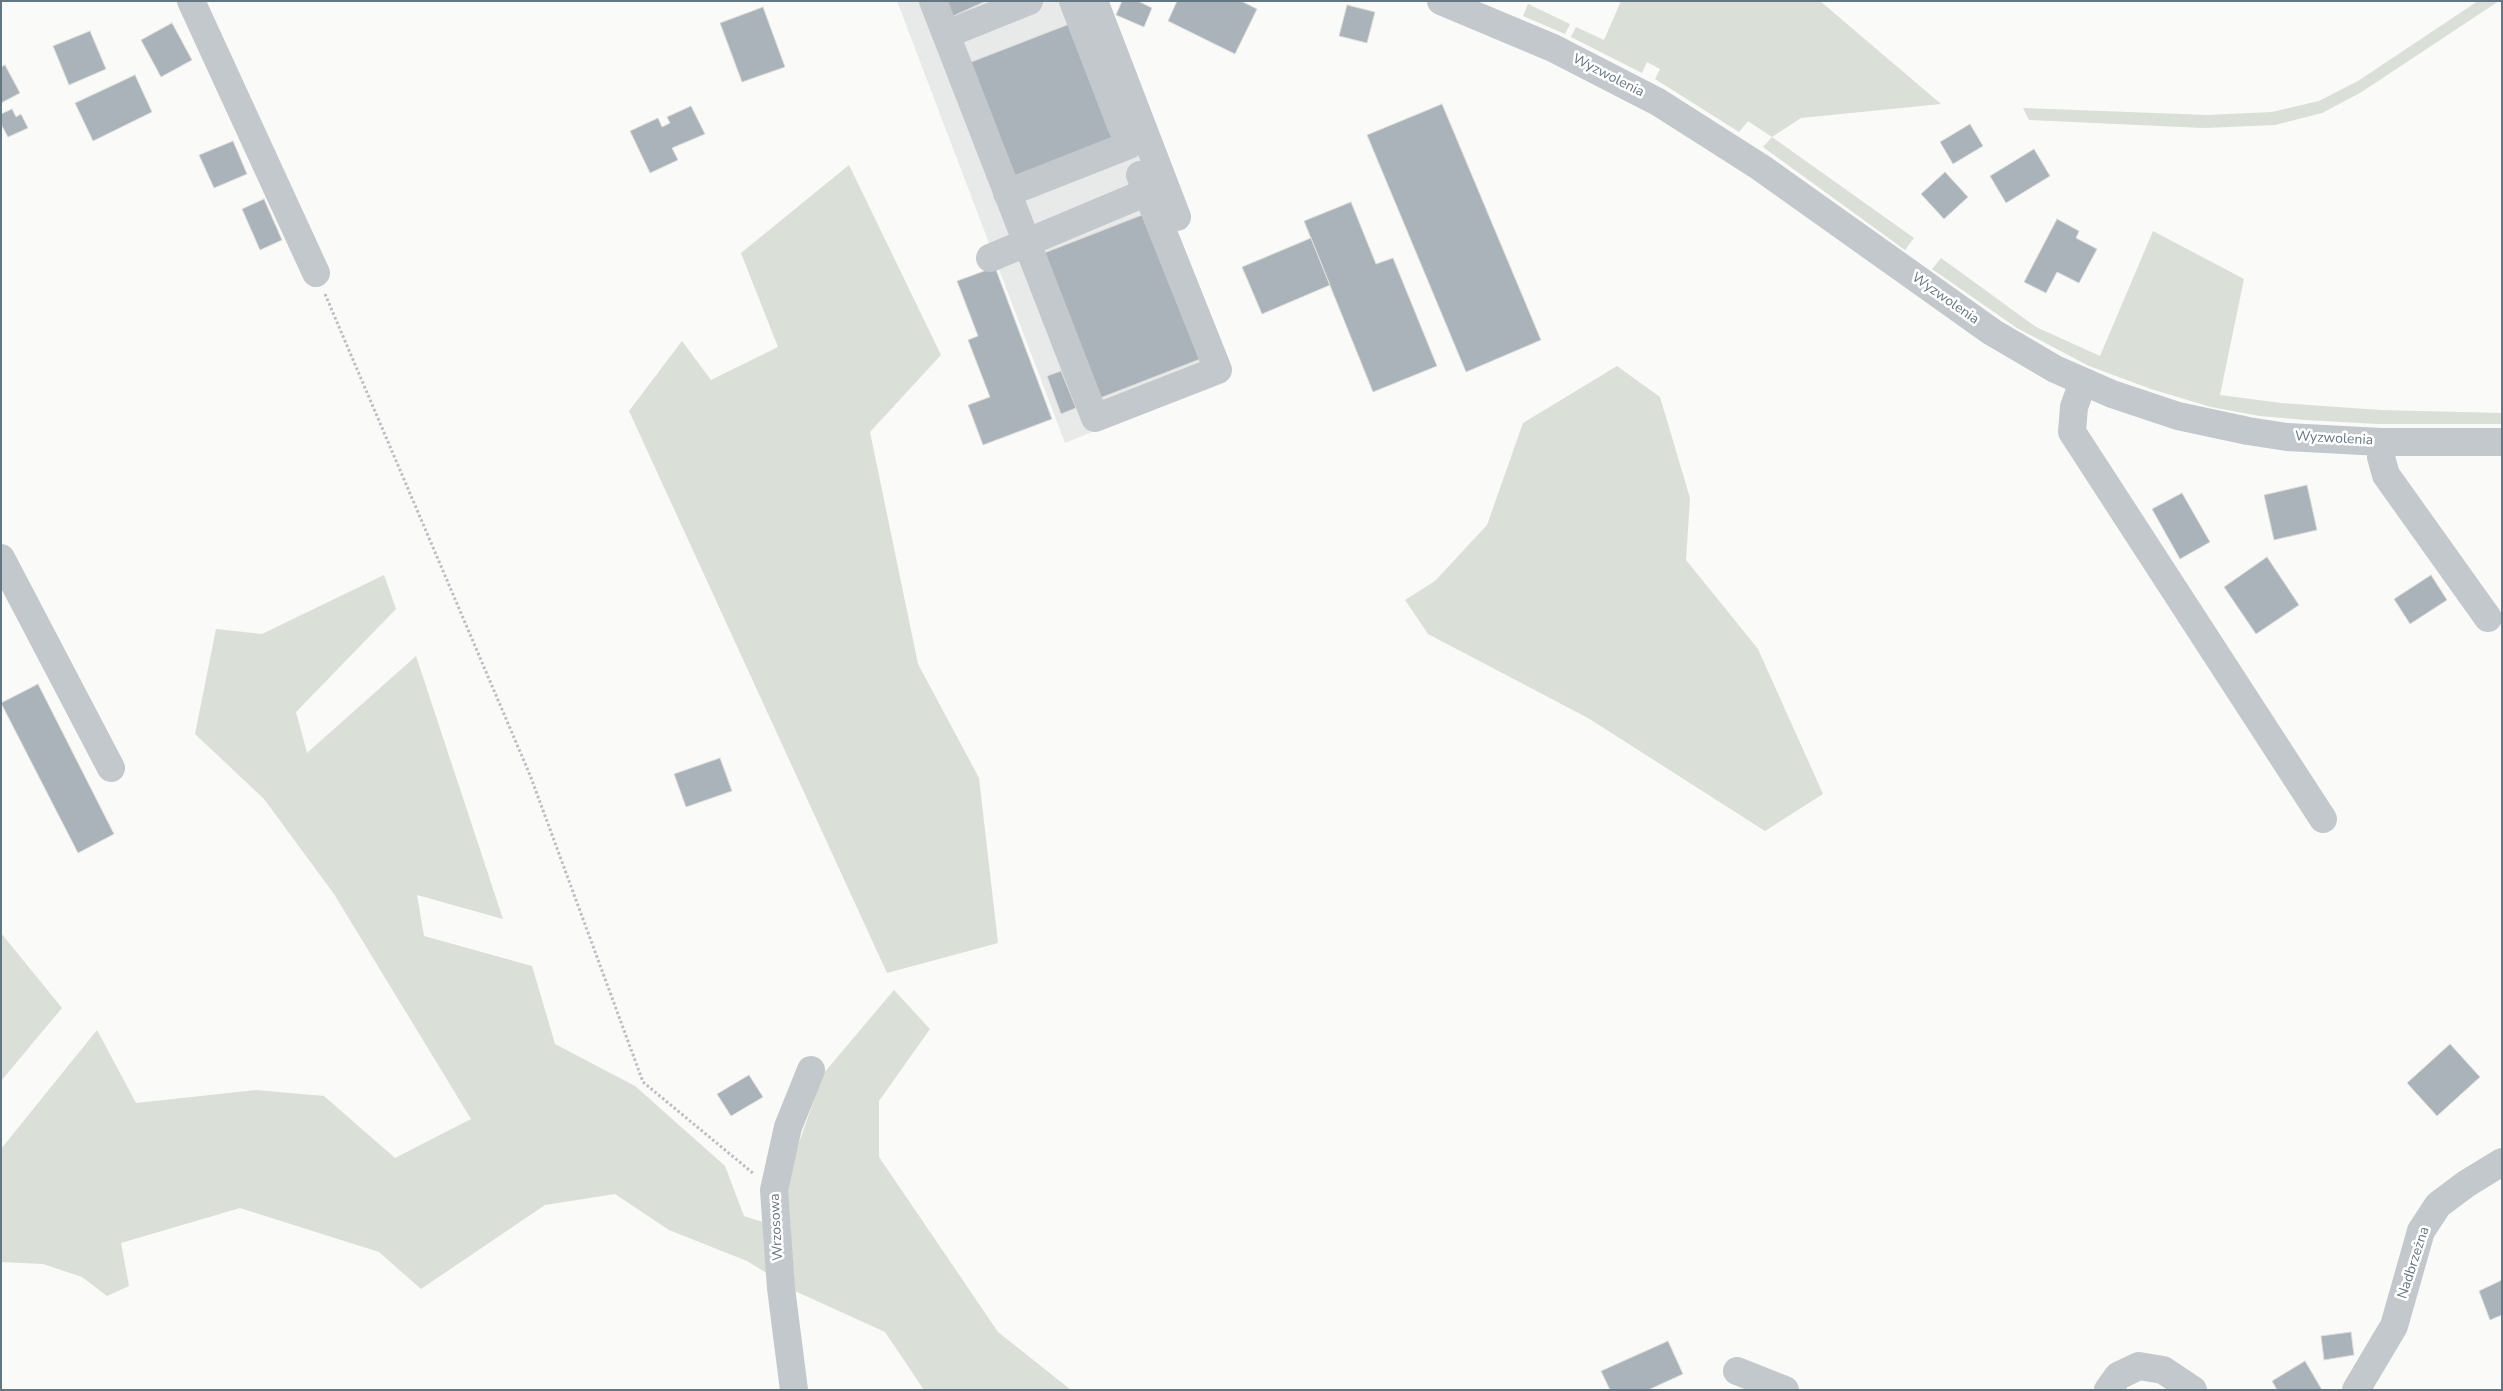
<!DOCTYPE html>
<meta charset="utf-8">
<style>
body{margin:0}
#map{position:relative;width:2503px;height:1391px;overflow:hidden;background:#fafaf8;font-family:"Nunito Sans",sans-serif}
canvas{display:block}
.frame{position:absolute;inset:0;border:2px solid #657683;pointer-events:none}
</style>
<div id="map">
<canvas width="2503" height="1391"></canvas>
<div class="frame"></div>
</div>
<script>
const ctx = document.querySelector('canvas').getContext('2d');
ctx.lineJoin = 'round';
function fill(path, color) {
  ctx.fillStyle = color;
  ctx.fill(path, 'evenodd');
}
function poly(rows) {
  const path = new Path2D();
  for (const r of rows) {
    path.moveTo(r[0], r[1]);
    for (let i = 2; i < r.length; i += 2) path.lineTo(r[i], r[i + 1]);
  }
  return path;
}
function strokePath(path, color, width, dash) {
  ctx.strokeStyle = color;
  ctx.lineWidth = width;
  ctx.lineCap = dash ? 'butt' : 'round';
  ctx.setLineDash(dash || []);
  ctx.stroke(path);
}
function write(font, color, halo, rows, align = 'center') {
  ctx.font = font + ' "Nunito Sans",sans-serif';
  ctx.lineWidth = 5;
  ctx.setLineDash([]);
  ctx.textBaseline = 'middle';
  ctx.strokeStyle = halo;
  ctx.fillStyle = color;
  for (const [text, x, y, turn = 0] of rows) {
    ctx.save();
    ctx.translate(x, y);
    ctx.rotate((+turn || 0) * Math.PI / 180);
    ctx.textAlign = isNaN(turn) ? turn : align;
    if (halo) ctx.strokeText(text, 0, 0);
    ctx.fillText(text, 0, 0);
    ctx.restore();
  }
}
fill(poly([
 [897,1,1086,1,1229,376,1065,443]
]), '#e8e9e9');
fill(poly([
 [1621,1,1820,1,1941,104,1801,118,1772,137,1914,238,1905,250,1763,147,1772,137,1748,121,1739,132,1655,79,1660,69,1647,62,1642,73,1571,37,1576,27,1604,40],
 [2478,1,2499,1,2360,93,2322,113,2275,125,2204,128,2029,120,2023,108,2207,115,2272,112,2319,101,2358,81],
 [1528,4,1570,24,1565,34,1523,16],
 [849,165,941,355,870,432,918,664,979,778,998,943,887,973,629,411,682,341,711,380,778,347,741,253],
 [2153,231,2244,279,2220,395,2281,403,2380,410,2502,413,2502,424,2377,424,2306,420,2260,416,2211,407,2151,389,2089,366,2017,328,1932,269,1941,258,2036,327,2100,356],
 [1617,366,1660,397,1690,498,1686,560,1758,649,1823,794,1765,831,1588,718,1428,634,1405,600,1435,581,1487,525,1523,423],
 [384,575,396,609,296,712,307,753,416,656,503,919,417,895,424,936,532,966,555,1044,635,1086,725,1166,744,1216,791,1231,785,1183,823,1074,894,990,930,1029,879,1101,879,1157,998,1332,1071,1390,924,1390,885,1332,797,1292,747,1261,669,1230,615,1194,545,1205,421,1289,379,1252,240,1208,121,1243,129,1286,107,1296,82,1277,43,1264,1,1262,1,1149,97,1030,136,1103,256,1090,324,1096,395,1158,471,1119,334,894,264,799,195,734,216,629,262,634],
 [1,933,62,1008,1,1081]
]), '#dadfd7');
const building = poly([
 [944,1,986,1,951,17,944,1],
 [1122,1,1138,1,1152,8,1144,27,1116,15,1122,1],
 [1177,1,1241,1,1257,9,1235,54,1168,21,1177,1],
 [1347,5,1375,12,1367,43,1339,36,1347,5],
 [763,7,785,67,742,82,720,23,763,7],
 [172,23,192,60,161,77,141,40,172,23],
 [1072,23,1117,140,1010,180,966,64,1072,23],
 [90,31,106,69,69,85,53,46,90,31],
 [5,65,20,93,1,103,1,67,5,65],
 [135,75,152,112,93,141,75,103,135,75],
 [1442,104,1541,340,1466,372,1367,135,1442,104],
 [691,106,705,134,672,148,678,160,650,173,630,131,658,118,662,127,670,123,667,117,691,106],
 [12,109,16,117,21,114,28,128,8,137,1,124,1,114,12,109],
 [1970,124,1983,146,1953,164,1940,142,1970,124],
 [233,141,247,174,214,188,199,155,233,141],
 [2034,149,2050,176,2006,203,1990,176,2034,149],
 [1945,172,1968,197,1944,219,1921,194,1945,172],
 [264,199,282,240,260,250,242,209,264,199],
 [1351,202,1376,264,1393,258,1437,366,1373,392,1304,221,1351,202],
 [1147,213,1203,358,1095,400,1039,255,1147,213],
 [2057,219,2079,231,2076,238,2097,249,2079,283,2057,272,2046,293,2024,282,2057,219],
 [1311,238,1330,285,1262,314,1242,267,1311,238],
 [995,267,1052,419,983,445,968,405,990,397,968,340,978,336,957,281,995,267],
 [1061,371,1076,408,1061,414,1047,376,1061,371],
 [2307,485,2317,530,2274,540,2264,495,2307,485],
 [2182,493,2210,542,2180,559,2152,509,2182,493],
 [2267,557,2299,605,2256,634,2224,587,2267,557],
 [2431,575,2447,600,2410,624,2394,599,2431,575],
 [38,684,114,834,78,853,1,703,38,684],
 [720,758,732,791,686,807,674,774,720,758],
 [2450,1044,2480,1077,2437,1116,2407,1083,2450,1044],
 [749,1075,763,1097,731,1116,717,1094,749,1075],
 [2502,1280,2502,1315,2490,1320,2479,1291,2502,1280],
 [2351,1332,2354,1355,2324,1360,2321,1336,2351,1332],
 [1668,1341,1683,1374,1648,1390,1610,1390,1601,1371,1668,1341],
 [2305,1361,2322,1390,2277,1390,2272,1381,2305,1361]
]);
fill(building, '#aab3b9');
strokePath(building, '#dcdcda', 1);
strokePath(poly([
 [325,294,530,775,643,1082,754,1174]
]), '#bbbfc2', 3, [2.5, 2.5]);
strokePath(poly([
 [191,1,316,273],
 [933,1,1095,418,1218,370,1147,192],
 [1073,1,1122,128],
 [1094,1,1177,217],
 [1441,1,1553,48,1658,102,1760,167,1992,332,2055,369,2112,394,2178,416,2248,431,2287,437,2381,442,2502,442],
 [947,34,1029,1],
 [1007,193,1129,145],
 [990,258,1147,192,1140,175],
 [2083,382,2074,407,2072,432,2323,819],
 [2381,442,2381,457,2386,475,2488,618],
 [1,558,111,768],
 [1737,1371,1785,1390],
 [794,1390,781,1288,774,1190,788,1127,811,1070],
 [2108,1390,2118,1376,2139,1366,2163,1370,2193,1390],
 [2356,1390,2394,1326,2421,1231,2438,1205,2466,1184,2502,1162]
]), '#c3c8cc', 28);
write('14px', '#657683', '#fff', [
 ["Wyzwolenia",1608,76,27],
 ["Wyzwolenia",1945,299,35],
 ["Wyzwolenia",2334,439,3],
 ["Wrzosowa",777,1227,-93],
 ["Nadbrzeżna",2414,1263,-72]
]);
</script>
